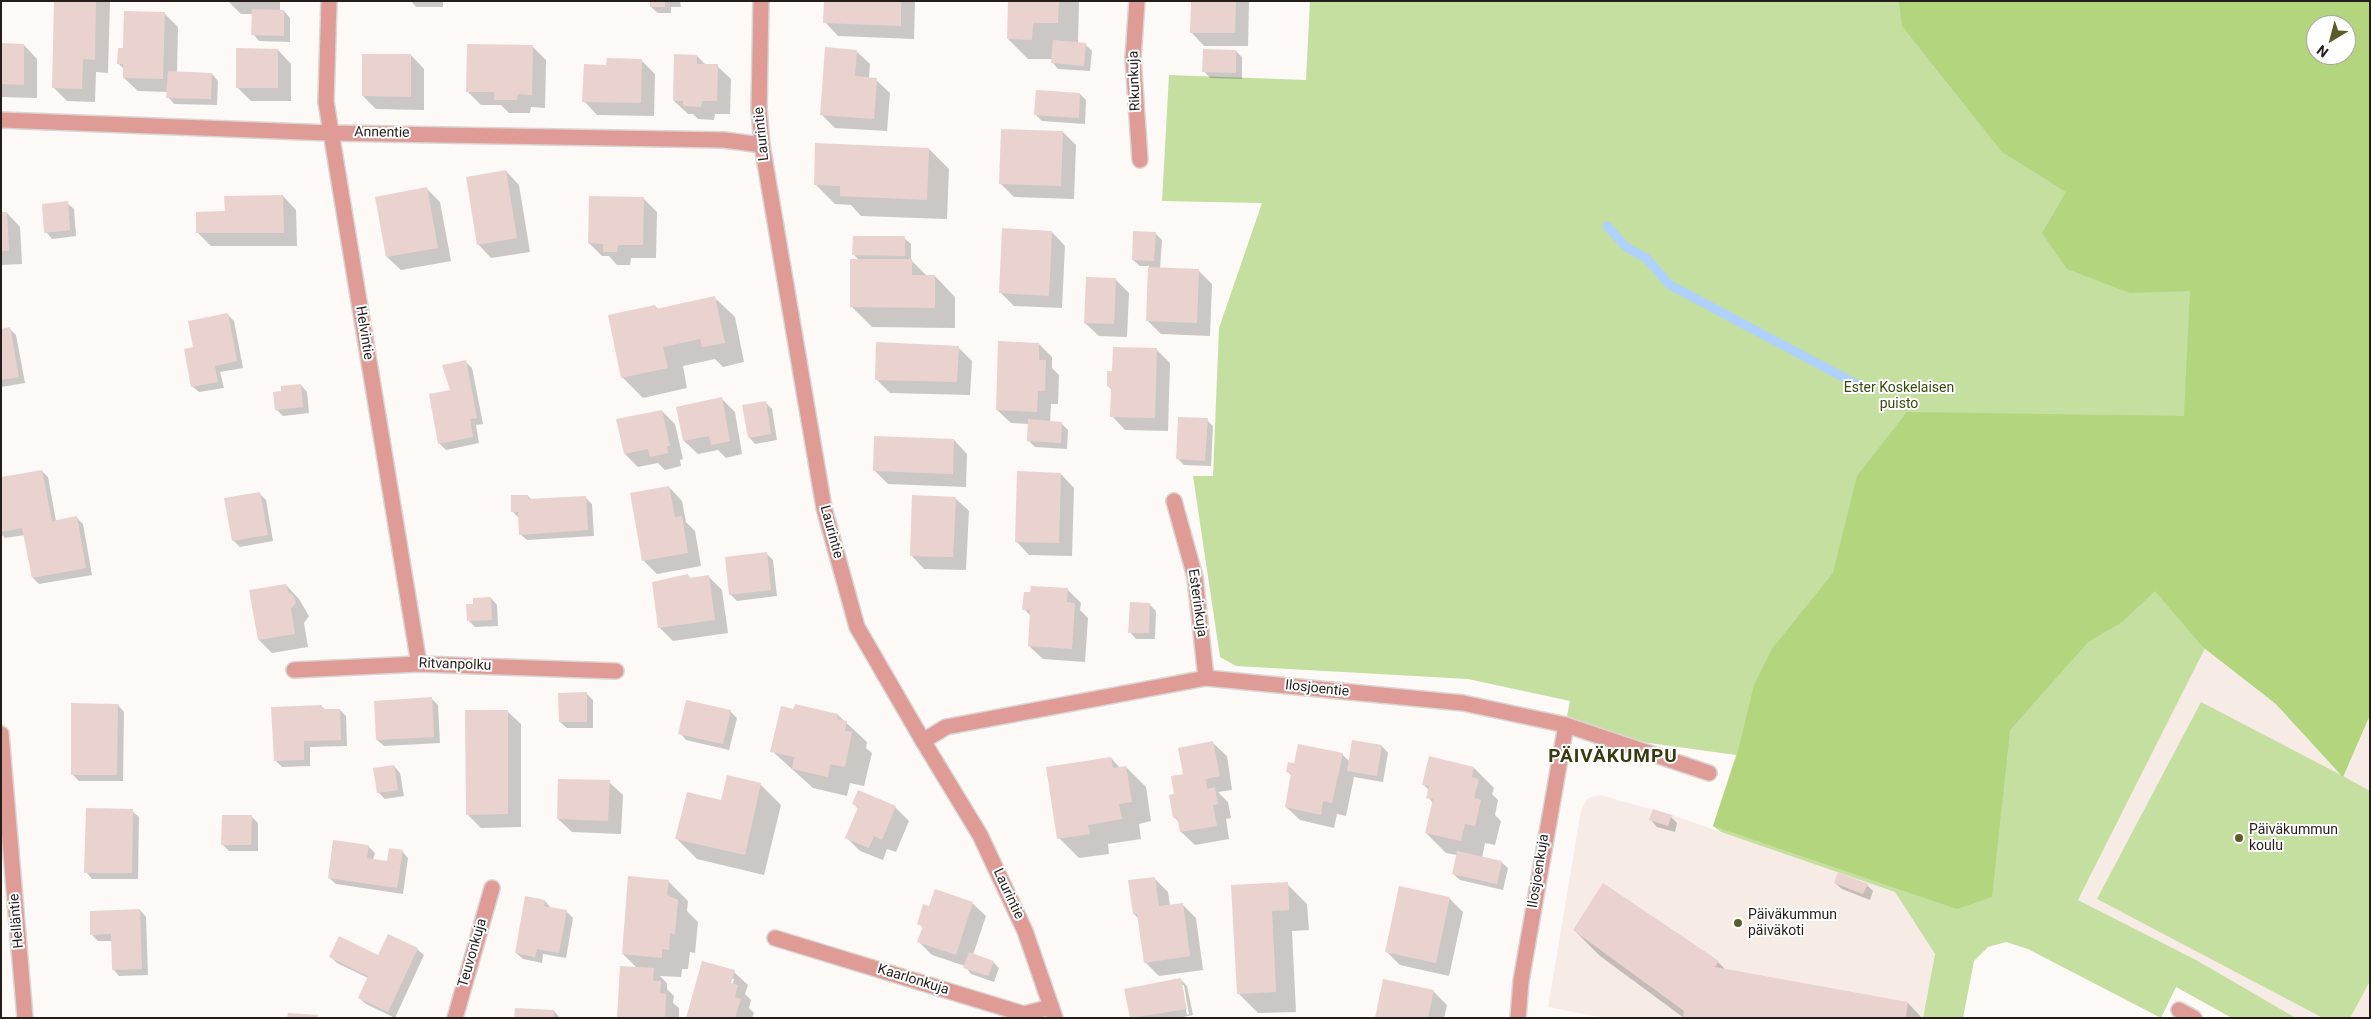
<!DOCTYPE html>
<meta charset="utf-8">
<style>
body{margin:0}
#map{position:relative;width:2371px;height:1019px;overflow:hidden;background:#fdf9f7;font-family:Roboto,sans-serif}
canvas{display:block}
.frame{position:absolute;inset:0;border:2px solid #241d1a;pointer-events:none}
.north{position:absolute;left:2306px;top:15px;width:50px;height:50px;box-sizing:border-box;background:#fff;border:1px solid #a7a5a3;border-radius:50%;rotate:217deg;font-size:14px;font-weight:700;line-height:20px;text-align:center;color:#241d1a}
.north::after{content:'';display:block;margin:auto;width:18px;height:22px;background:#5c5c29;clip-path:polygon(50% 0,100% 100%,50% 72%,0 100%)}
</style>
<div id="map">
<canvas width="2371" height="1019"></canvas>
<div class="frame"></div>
<div class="north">N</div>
</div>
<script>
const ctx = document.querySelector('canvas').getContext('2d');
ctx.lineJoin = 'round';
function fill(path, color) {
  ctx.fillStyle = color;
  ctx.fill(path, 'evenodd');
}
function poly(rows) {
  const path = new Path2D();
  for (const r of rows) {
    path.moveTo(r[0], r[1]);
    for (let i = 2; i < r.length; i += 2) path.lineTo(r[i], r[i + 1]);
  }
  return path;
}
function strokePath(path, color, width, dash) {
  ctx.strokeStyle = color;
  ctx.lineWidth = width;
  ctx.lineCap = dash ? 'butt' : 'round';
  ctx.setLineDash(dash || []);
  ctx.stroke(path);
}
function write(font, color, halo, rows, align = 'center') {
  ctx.font = font + ' Roboto,sans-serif';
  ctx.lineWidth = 4;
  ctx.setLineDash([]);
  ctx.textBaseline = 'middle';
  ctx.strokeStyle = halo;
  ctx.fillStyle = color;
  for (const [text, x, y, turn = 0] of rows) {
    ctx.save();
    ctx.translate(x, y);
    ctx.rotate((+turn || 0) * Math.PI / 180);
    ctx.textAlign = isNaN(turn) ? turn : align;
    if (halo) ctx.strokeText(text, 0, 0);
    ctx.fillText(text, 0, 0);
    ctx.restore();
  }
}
fill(poly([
 [2204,648,2276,704,2343,776,2370,715,2370,1018,2296,1018,2198,961,2078,900],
 [1600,795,1672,815,1895,892,1935,954,1923,1018,1605,1018,1548,1007,1581,810,1588,798]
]), '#f7ebe6');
fill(poly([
 [1310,1,2370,1,2370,715,2343,776,2370,791,2370,981,2350,1018,2323,1018,2097,899,2201,702,2341,775,2276,704,2205,648,2078,900,2198,961,2296,1018,2232,1018,2176,987,2161,1018,2028,949,2006,942,1988,947,1974,961,1963,1018,1923,1018,1935,954,1895,892,1721,832,1713,826,1736,755,1627,740,1567,716,1570,701,1468,679,1236,666,1220,657,1193,476,1213,476,1219,328,1262,203,1162,201,1169,75,1306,80],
 [2316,25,2346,25,2346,55,2316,55]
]), '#c4df9f');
fill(poly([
 [1899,1,2370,1,2370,715,2343,777,2276,704,2204,648,2155,591,2122,622,2088,642,2010,730,1992,897,1957,909,1713,826,1737,755,1754,685,1772,649,1833,573,1857,476,1907,412,2184,416,2190,291,2130,293,2067,269,2042,233,2066,192,2002,152,1902,26],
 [2316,25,2346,25,2346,55,2316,55]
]), '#b2d57e');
fill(poly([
 [56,1,110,2,108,73,96,72,95,102,67,101,54,88],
 [228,1,280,1,280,11,284,11,290,18,290,42,259,41,253,34,253,14,241,14],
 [411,1,443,1,443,7,416,7],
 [650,1,680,1,681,7,671,7,671,13,658,13,651,7],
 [825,1,915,1,914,39,838,36,825,22],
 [1009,1,1079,1,1078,43,1085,44,1092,51,1090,71,1058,69,1052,62,1052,59,1028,59,1008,39],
 [1192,1,1249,1,1248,46,1204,46,1191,32],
 [164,13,178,27,177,73,212,74,218,81,217,105,174,104,168,97,168,92,138,91,124,78,124,69,119,64,124,49],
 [1,45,24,45,37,59,37,98,1,97],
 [533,47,546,60,545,108,531,107,530,113,509,113,501,105,481,105,467,91],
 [278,50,291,64,291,101,251,101,237,87],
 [856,51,870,64,869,79,876,80,890,93,887,131,835,128,821,114],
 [1236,51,1242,57,1242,79,1210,78,1204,71],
 [411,55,424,69,424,110,376,109,363,96],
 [697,56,706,65,717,66,731,79,730,114,715,114,714,120,698,119,693,114,688,114,674,101],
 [642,61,655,74,654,116,597,115,584,101,608,66],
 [1080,94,1086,100,1085,124,1042,121,1035,114],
 [1063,132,1076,145,1074,199,1014,197,1000,183],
 [929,149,949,169,947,219,861,216,851,205,835,204,815,184],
 [506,171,519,185,530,252,491,258,478,244],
 [426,188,440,202,451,261,401,270,387,257],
 [283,196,296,210,297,246,211,246,198,233,226,213],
 [643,198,657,212,656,258,631,258,630,265,617,265,609,256,602,256,589,243],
 [67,203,74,209,76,236,52,239,46,232],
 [7,213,20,227,22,264,1,265,1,214],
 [1052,232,1065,246,1062,308,1014,306,1000,292],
 [1155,233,1162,240,1160,269,1198,270,1212,284,1210,336,1161,334,1147,320,1149,266,1140,266,1133,260],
 [904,238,911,244,911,260,927,276,935,276,955,297,955,328,872,327,852,307,860,261,854,255],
 [1116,280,1129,293,1127,337,1099,336,1085,323],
 [714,297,735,317,744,362,723,367,715,359,683,366,687,388,643,398,623,378,609,316,655,306,658,309],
 [227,314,234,321,243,368,220,372,224,388,199,392,192,386,194,348],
 [10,329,16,335,25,383,1,387,1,330],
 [1039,344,1052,357,1052,368,1059,375,1058,404,1051,404,1050,422,1061,423,1068,430,1067,449,1035,447,1028,440,1029,424,1011,423,997,410],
 [958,347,972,361,970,395,890,393,876,379],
 [1156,349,1170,363,1168,431,1125,430,1112,416,1112,390,1108,386,1114,373],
 [465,361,472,368,483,424,476,425,479,443,446,450,439,443,451,391],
 [301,385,307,392,309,413,283,416,276,409],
 [721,398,735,412,742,454,726,458,718,450,698,454,684,441,677,407],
 [765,402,772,409,777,440,755,444,749,437],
 [662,411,675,424,683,459,680,460,681,466,665,470,658,463,638,467,625,454],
 [1207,420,1213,426,1211,466,1184,465,1177,458],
 [954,440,967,454,966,487,888,484,874,470],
 [42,471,48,477,56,521,76,517,83,524,92,575,39,584,33,578,25,535,5,538,1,534,1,478],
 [1061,474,1074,488,1072,556,1029,555,1016,541],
 [669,487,682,501,686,522,695,531,701,566,657,574,643,560],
 [259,493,266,500,273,541,240,547,233,540],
 [528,496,532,500,585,497,592,504,594,536,527,540,520,534,519,518,513,512],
 [955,498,969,511,966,570,924,569,911,555],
 [766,553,773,560,777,596,737,601,730,594],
 [688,576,692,579,709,577,722,590,728,633,673,641,659,627],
 [286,585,299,599,309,616,304,623,308,647,272,653,259,640],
 [1067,589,1081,603,1080,610,1088,618,1085,662,1043,659,1029,646,1031,616,1024,609],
 [491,598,497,605,498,626,475,627,468,620],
 [1149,604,1156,611,1155,639,1136,639,1130,632],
 [586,693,593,700,593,728,567,728,560,722],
 [431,698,438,705,440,743,384,746,377,740],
 [118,705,124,712,123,781,79,781,72,774],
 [322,707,326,710,340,710,346,716,347,746,310,747,310,766,282,767,276,761],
 [794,710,838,715,867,742,866,748,872,753,864,786,850,783,847,796,813,788,772,751],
 [507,711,521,724,521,827,481,828,467,814],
 [730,711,737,718,729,750,686,740,680,733],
 [1353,741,1382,746,1388,753,1383,782,1354,777,1346,816,1337,814,1334,828,1300,820,1286,807,1292,776,1287,771,1295,764,1342,754,1350,762],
 [1213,743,1227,756,1232,790,1218,792,1228,802,1231,818,1226,819,1229,839,1195,845,1181,832,1180,823,1174,817,1175,795,1184,775],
 [1111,758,1120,768,1126,767,1146,787,1151,821,1139,824,1141,839,1108,844,1109,854,1079,858,1059,838],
 [394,766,400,773,404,796,385,799,378,792],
 [1474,768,1494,788,1492,794,1498,800,1495,815,1501,821,1495,845,1485,843,1482,858,1501,862,1508,868,1503,890,1460,880,1453,874,1457,855,1446,853,1426,833,1433,803,1428,797,1429,790,1423,784],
 [728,777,761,785,781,805,764,875,697,859,677,839,722,802],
 [609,782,623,795,621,834,572,832,558,819],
 [854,804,895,807,909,821,896,852,887,849,883,860,860,851,847,838,858,809],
 [132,811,139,817,138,879,92,879,86,872],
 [251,816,258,823,258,851,229,851,223,845],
 [1671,817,1677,823,1675,832,1657,827,1651,820],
 [368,846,375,853,373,860,388,862,402,851,408,858,403,894,336,884,329,878],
 [1154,878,1168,892,1170,906,1182,904,1196,918,1203,970,1159,976,1145,962,1139,919,1134,914],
 [668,881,688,901,687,911,698,922,695,953,690,952,688,969,682,969,681,977,660,976,667,983,667,989,674,996,673,1003,679,1008,679,1018,618,1018,637,968,623,954],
 [1835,883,1867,885,1873,891,1870,900,1842,889],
 [1287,884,1307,904,1309,930,1292,931,1296,1012,1258,1013,1238,993,1232,886],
 [526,898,545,901,551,908,566,911,573,918,566,958,543,954,542,963,523,959,516,953],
 [1449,898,1463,912,1449,976,1400,965,1387,952],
 [972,903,986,916,973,955,993,962,999,968,994,982,971,974,965,966,932,955,919,942,923,928,919,923,930,908],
 [140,910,146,917,148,975,119,976,113,969,112,941,98,941,92,935],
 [1574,930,1718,962,1726,970,1908,1003,1922,1018,1684,1018,1600,956],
 [417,949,424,955,395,1018,366,1004,359,998,368,978,337,963,331,957,379,956],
 [734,972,748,985,745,994,751,1000,749,1008,754,1013,752,1018,687,1018],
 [731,979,734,979,731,989],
 [1181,980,1187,986,1193,1015,1178,1018,1131,1018],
 [1181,985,1184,985,1189,1014,1187,1015],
 [1433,991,1447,1005,1444,1018,1376,1018],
 [554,1011,560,1018,515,1018]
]), '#0003');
strokePath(poly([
 [1607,226,1626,247,1646,258,1670,285,1858,385]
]), '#afd1fd', 9);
fill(poly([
 [54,1,96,1,95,60,83,59,82,89,52,88],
 [650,1,665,1,665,7,650,7],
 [824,1,901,1,901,26,823,23],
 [1008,1,1059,1,1058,23,1033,23,1032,40,1007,39],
 [1191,1,1236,1,1235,33,1190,33],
 [252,9,284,10,284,36,251,35],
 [124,11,165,12,163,79,123,78,123,64,117,64,118,48,123,48],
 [1053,40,1086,43,1084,66,1051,63],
 [1,43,24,44,24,85,1,84],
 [467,44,533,45,532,95,518,94,517,100,494,100,494,92,466,92],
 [825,47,857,50,855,76,877,78,874,119,820,115],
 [236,48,278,49,278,88,236,88],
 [1203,49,1236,50,1236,73,1202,72],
 [362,54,411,54,411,97,362,96],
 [674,54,697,55,697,64,718,64,717,101,702,101,701,107,683,106,683,101,673,101],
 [607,58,642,59,641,103,582,102,584,64,606,65],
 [168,71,212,73,211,99,166,98],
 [1036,90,1080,93,1079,118,1034,115],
 [1001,129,1063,131,1061,186,999,184],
 [815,143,929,148,927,200,840,196,840,186,814,185],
 [506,170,517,238,477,245,466,177],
 [427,187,438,248,386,257,375,197],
 [283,195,284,233,196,233,196,212,225,211,224,196],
 [589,196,644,197,643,245,618,245,617,252,603,252,603,244,588,243],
 [68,201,70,230,44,233,42,204],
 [1,212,7,212,9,251,1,251],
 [1002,228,1052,231,1049,296,999,293],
 [1133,231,1156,232,1154,261,1132,260],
 [853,236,905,236,905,256,852,255],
 [850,259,912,259,912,275,935,275,935,308,850,307],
 [1148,267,1199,269,1197,323,1146,321],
 [1086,277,1116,278,1114,324,1084,323],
 [715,296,725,343,702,347,700,339,663,347,668,368,621,378,608,315,655,305,656,309],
 [228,313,237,361,215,366,218,382,191,387,184,349,193,347,188,321],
 [10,327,19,377,1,380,1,329],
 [998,341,1039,343,1039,360,1046,360,1045,391,1038,391,1037,412,996,410],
 [876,342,959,346,957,382,875,380],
 [1113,347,1157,348,1155,418,1110,417,1111,387,1107,386,1107,371,1112,371],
 [466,360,477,418,470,419,473,437,438,444,429,394,450,390,442,365],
 [301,384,303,407,275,410,273,392,281,391,281,386],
 [722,397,730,441,711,445,709,436,683,441,676,407],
 [766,401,771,434,748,438,742,405],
 [662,410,670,446,667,446,668,453,650,457,648,449,624,454,616,419],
 [1178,417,1208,418,1205,461,1176,459],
 [1028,419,1062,422,1061,443,1027,441],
 [874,436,954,439,953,474,873,471],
 [42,470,52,521,77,516,86,568,32,578,22,528,1,532,1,477],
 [1017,471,1061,473,1059,543,1015,542],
 [669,486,675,517,682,516,688,553,642,561,630,493],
 [260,492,268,535,232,541,224,498],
 [511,495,528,495,528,499,586,496,588,530,519,535,518,512,511,512],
 [912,495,956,497,953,557,910,556],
 [767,552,771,590,729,595,725,557],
 [688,574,689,578,709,575,715,620,658,628,652,582],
 [286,584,288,592,292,594,296,602,291,609,295,634,258,640,249,590],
 [1031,586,1068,588,1067,602,1075,603,1072,649,1028,646,1030,610,1022,610,1024,592,1030,592],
 [491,597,492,620,467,621,466,604,473,604,473,598],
 [1130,602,1150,603,1149,633,1128,633],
 [587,692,587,722,559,722,558,693],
 [432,697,434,737,376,740,374,701],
 [686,700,731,710,723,744,678,734],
 [71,703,118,704,117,775,71,775],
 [795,704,838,714,837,719,847,721,845,731,852,732,845,767,830,764,828,777,792,769,794,757,770,752,781,706,793,709],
 [322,705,323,709,340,709,341,740,304,741,304,760,274,761,271,707],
 [465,710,508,710,508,814,466,815],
 [1352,740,1382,745,1377,776,1347,771],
 [1213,741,1220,776,1206,779,1207,789,1215,787,1218,804,1213,805,1217,826,1180,832,1177,817,1173,818,1169,795,1174,794,1171,776,1183,774,1178,748],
 [1298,744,1343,753,1332,803,1323,801,1321,815,1285,807,1291,773,1286,772,1288,762,1294,763],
 [1429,756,1474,767,1472,777,1479,779,1474,798,1481,800,1475,826,1465,824,1461,841,1425,833,1433,799,1426,798,1429,786,1422,785],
 [1111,757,1113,768,1126,766,1132,802,1119,804,1122,819,1088,825,1090,834,1057,839,1046,767],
 [394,765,398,790,377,793,373,768],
 [727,775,761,783,745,855,675,839,687,792,721,800],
 [558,779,610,780,608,821,557,819],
 [858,790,896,806,882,840,874,836,869,848,845,838,858,807,852,804],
 [86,808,133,809,132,873,84,873],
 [1653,809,1672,815,1668,826,1649,820],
 [222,815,252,815,251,845,221,845],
 [333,840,369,845,367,858,387,861,389,848,403,850,397,888,328,878],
 [1457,851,1502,861,1497,884,1452,874],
 [1838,872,1868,884,1863,894,1834,883],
 [628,876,669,880,667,895,678,900,675,934,670,933,669,950,662,949,662,958,622,954],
 [1155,877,1159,906,1183,903,1190,956,1144,963,1137,914,1133,914,1128,880],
 [1288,882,1289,910,1272,911,1276,992,1237,994,1231,885],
 [1603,883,1719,961,1715,967,1908,1002,1906,1018,1683,1018,1684,1011,1573,930],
 [1399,886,1450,897,1436,963,1385,952],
 [935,889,973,902,956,955,917,942,923,926,917,924,923,904,929,906],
 [525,896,545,900,544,906,567,910,559,953,537,949,535,957,515,953],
 [140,909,142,969,112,970,111,934,90,935,90,911],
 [388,934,418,948,388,1012,358,998,368,976,329,957,339,936,378,955],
 [969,952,994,961,988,976,963,968],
 [702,961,735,970,731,983,738,985,735,997,741,999,735,1018,686,1018],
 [620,966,654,968,653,981,661,981,660,993,666,994,665,1018,617,1018],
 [1181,978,1187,1009,1130,1018,1124,989],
 [1383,979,1434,990,1428,1018,1375,1018],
 [515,1008,554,1010,554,1018,514,1018],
 [288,1013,318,1015,318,1018,287,1018]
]), '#ead3ce');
const minor = poly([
 [329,1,326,102,419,664],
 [1137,1,1133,58,1140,160],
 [1,120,330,133,724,140,762,145],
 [1174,501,1195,577,1206,678],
 [294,670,419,664,616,671],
 [1,734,25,1018],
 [923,741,946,727,1206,678,1463,703,1566,725,1709,773],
 [775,938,1024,1014,1051,1007],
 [2179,1010,2194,1018],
 [455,1018,492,888],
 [1518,1018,1521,981,1566,725]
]);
const tertiary = poly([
 [761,1,759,109,762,145,824,508,857,627,923,741,980,835,1025,931,1055,1018]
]);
strokePath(minor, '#dad6d4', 18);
strokePath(tertiary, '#dad6d4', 18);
strokePath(minor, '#df9c97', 15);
strokePath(tertiary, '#df9c97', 15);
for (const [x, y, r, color] of [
 [2239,838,5,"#5c5c29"],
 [1738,923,5,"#5c5c29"]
]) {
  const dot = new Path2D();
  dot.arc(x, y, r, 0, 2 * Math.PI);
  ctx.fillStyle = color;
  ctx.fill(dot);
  strokePath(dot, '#fff', 2);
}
write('14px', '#241d1a', '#fff', [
 ["Rikunkuja",1135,81,-92],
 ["Annentie",382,133,1],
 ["Laurintie",762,134,-96],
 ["Helvintie",364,333,81],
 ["Laurintie",831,532,75],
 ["Esterinkuja",1197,603,82],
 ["Ritvanpolku",455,665,2],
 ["Ilosjoentie",1317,689,6],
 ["Ilosjoenkuja",1539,871,-81],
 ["Laurintie",1008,894,65],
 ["Helläntie",17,921,-95],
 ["Teuvonkuja",473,953,-74],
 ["Kaarlonkuja",913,980,17]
]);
write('14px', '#364b0c', '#fff', [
 ["Ester Koskelaisen",1899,388],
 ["puisto",1899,404]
]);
write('14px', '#241d1a', '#fff', [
 ["Päiväkummun",2249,830],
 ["koulu",2249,846],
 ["Päiväkummun",1748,915],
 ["päiväkoti",1748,931]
], 'left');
ctx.letterSpacing = '1px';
write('bold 19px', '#3a3a11', '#fff', [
 ["PÄIVÄKUMPU",1613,757]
]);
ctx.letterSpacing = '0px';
</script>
